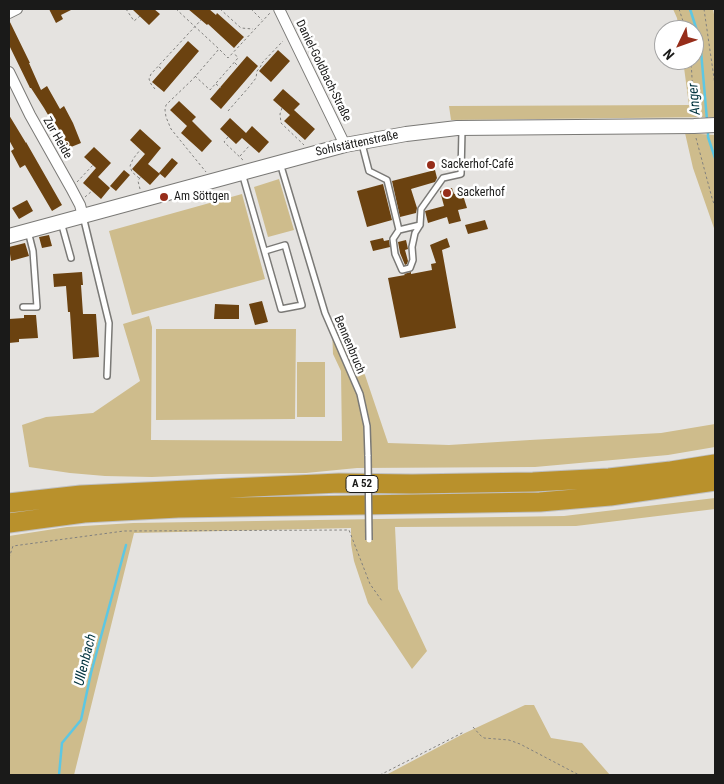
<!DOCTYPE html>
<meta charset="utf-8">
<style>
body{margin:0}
#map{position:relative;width:724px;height:784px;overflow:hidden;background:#e5e3e0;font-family:"Roboto Condensed",sans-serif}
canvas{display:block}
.frame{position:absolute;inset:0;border:10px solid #1a1a19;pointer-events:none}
.north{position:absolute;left:654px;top:20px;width:50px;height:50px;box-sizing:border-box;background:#fff;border:1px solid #a3a3a3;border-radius:50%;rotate:228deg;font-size:14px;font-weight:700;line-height:20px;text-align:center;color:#1a1a19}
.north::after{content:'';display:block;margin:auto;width:18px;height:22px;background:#962d1a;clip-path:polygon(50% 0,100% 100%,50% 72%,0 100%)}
</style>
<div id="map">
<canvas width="724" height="784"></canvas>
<div class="frame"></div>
<div class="north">N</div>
</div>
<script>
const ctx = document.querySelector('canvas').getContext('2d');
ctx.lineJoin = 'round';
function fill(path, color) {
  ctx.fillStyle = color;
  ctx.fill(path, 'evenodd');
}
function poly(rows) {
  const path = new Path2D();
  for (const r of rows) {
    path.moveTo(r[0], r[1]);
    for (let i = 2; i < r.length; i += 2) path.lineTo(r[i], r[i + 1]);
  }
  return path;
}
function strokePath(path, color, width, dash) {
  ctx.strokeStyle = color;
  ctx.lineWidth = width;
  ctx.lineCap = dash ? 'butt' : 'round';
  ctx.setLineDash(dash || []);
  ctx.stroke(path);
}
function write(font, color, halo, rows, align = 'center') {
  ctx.font = font + ' "Roboto Condensed",sans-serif';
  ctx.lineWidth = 5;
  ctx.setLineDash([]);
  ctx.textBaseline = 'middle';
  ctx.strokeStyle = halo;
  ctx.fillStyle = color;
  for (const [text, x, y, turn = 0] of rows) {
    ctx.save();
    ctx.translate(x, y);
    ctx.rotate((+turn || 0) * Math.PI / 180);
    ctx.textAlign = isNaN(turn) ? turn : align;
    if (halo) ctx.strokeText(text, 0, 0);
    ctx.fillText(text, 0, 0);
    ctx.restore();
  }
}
fill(poly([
 [673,9,713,9,715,20,715,117,451,120,449,106,689,105,683,60,694,60,694,30,679,30,677,18],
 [685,133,715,135,715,231,693,168],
 [279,179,294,230,268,237,254,187],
 [242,194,265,279,132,315,109,231],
 [149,316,152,327,151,440,342,441,341,371,333,354,332,329,365,375,388,443,449,445,530,440,661,433,715,424,715,447,668,455,535,467,357,468,306,473,221,474,152,477,105,476,70,473,29,467,22,425,46,417,93,413,140,381,123,324],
 [156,329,296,329,295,419,156,420],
 [297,362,325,362,325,417,297,417],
 [715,498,715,509,576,526,395,527,398,589,427,651,412,669,368,603,354,561,351,544,351,528,134,533,74,775,9,775,9,536,67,527,133,523,564,516],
 [525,705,534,705,551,738,582,743,610,775,386,775,463,734]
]), '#cebc8c');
strokePath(poly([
 [690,9,700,40,707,120],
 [708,131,708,137,715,158],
 [59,775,62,743,81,720,91,673,126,545]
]), '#5dc7e3', 2.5);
fill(poly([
 [49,9,73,9,61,15,63,19,56,23],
 [132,9,154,9,160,14,149,25],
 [188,9,209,9,216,15,217,13,244,37,234,48,208,24,207,25],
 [9,20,30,63,29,63,41,90,47,86,60,109,64,106,73,123,81,143,66,149,61,137,44,108,31,88,30,88,9,45],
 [188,41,199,51,164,92,152,82],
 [278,50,290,61,271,82,259,71],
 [247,56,258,66,221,109,210,99],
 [283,89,300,104,294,110,315,129,305,140,284,121,290,115,273,100],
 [179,101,196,117,192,121,212,141,202,152,181,133,187,126,170,110],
 [9,115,26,143,26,142,62,205,52,211,25,165,20,168,11,151,14,149,9,140],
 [230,118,246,133,252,126,269,142,259,153,242,138,236,144,220,129],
 [140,129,161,148,148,164,160,174,150,185,132,169,145,154,130,140],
 [94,147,111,163,98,177,110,188,101,199,83,183,96,168,84,157],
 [172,158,178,163,165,178,159,173],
 [124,170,130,175,116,191,110,186],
 [435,170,437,178,435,182,411,189,417,208,416,213,400,217,392,181],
 [383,184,392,220,367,227,357,191],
 [452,188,454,194,462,192,467,208,458,210,461,221,449,224,447,217,428,223,425,211,444,206,440,191],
 [27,200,33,211,19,219,12,208],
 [485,220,488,229,468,234,465,225],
 [49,235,52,246,42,248,39,237],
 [383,238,384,241,389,240,390,247,373,251,370,241],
 [447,238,450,247,442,250,456,328,400,338,388,278,405,275,404,274,411,272,411,274,432,270,431,264,436,263,430,245],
 [406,240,408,249,405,250,408,261,407,264,405,265,400,253,398,242],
 [25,243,29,256,11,261,10,254,9,254,9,247],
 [82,272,83,285,81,285,83,314,96,314,99,357,73,359,70,312,68,312,66,286,54,287,53,274],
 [262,301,268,322,255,325,249,304],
 [215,304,239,305,239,319,214,319],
 [24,315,36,315,38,338,19,339,19,342,9,343,9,319,24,318]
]), '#6b4210');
const lane = poly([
 [362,144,369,171,387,180,399,230,420,225,421,209,443,178,461,174,462,130],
 [280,163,325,313,360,394,367,426,368,456],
 [242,173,281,309,302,305,285,245,265,251],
 [83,216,109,323,107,376],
 [61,222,71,258],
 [399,230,393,239,395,254,402,270,410,268,413,260,412,247,415,233,420,225],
 [23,307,37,307,33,251,28,231]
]);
const street = poly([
 [279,9,345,145],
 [9,13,17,9],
 [9,72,30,115,71,188,80,205,83,216]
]);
const secondary = poly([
 [9,236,345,145,406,134,457,128,694,126,715,125]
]);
const highway = poly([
 [9,503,81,495,339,483,412,484,533,482,609,478,671,471,715,464],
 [9,523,84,513,178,508,540,502,610,496,715,481]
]);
strokePath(lane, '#7a7976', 8);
strokePath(street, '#7a7976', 12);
strokePath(secondary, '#7a7976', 16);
strokePath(highway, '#bfbfbf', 21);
strokePath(poly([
 [126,9,134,21,140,16],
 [176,9,219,49,193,79,169,102,166,105,165,110,166,117,171,129,206,172],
 [220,9,241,28,253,29],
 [251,9,262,20],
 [679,9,686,30],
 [704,9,715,85],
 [220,50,228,58,270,13],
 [691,60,694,114],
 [235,63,238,66],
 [159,67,163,70],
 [195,76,210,90,238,58,234,53],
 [216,84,221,88],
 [155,89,151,84,149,79,151,74,201,20],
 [282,108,280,114,281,123,304,145],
 [228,111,249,87,256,78,257,71,261,66,261,64,283,41],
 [228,137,224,142,244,161],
 [696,138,712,198,715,207],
 [240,156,250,145],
 [139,178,132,172,130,166,133,159,140,150],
 [77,182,93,165],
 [140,189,138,181,141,176],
 [85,197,92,191],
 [9,558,13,546,124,531,349,530,370,584,382,601],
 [473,727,480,735,484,738,509,740,520,744,579,775],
 [380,775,464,732]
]), '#81807e', 1, [2.5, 2.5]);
strokePath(lane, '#fff', 5);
strokePath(street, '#fff', 10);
strokePath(secondary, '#fff', 14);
strokePath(highway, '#b9912c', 19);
const laneBridge = poly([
 [368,456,369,540]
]);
strokePath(laneBridge, '#7a7976', 8, []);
strokePath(laneBridge, '#fff', 5);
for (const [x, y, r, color] of [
 [431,165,5,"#962d1a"],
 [447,193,5,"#962d1a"],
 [164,197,5,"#962d1a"]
]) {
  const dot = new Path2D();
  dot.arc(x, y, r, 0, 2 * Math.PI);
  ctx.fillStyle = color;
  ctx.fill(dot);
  strokePath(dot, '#fff', 2);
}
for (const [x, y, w] of [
 [362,484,32]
]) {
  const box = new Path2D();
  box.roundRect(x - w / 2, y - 8.5, w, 17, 4);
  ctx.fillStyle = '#fff';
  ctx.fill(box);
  strokePath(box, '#1a1a19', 1);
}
write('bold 11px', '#1a1a19', null, [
 ["A 52",362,484]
]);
write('12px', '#1a1a19', '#fff', [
 ["Daniel-Goldbach-Straße",323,71,64],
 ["Zur Heide",57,138,60],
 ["Sohlstättenstraße",357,144,-12],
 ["Bennenbruch",349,345,67]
]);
write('12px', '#1a1a19', '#fff', [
 ["Sackerhof-Café",441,165],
 ["Sackerhof",457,193],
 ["Am Söttgen",174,197]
], 'left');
write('italic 14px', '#00333e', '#fff', [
 ["Anger",695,99,-95],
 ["Ullenbach",86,660,-76]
]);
</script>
